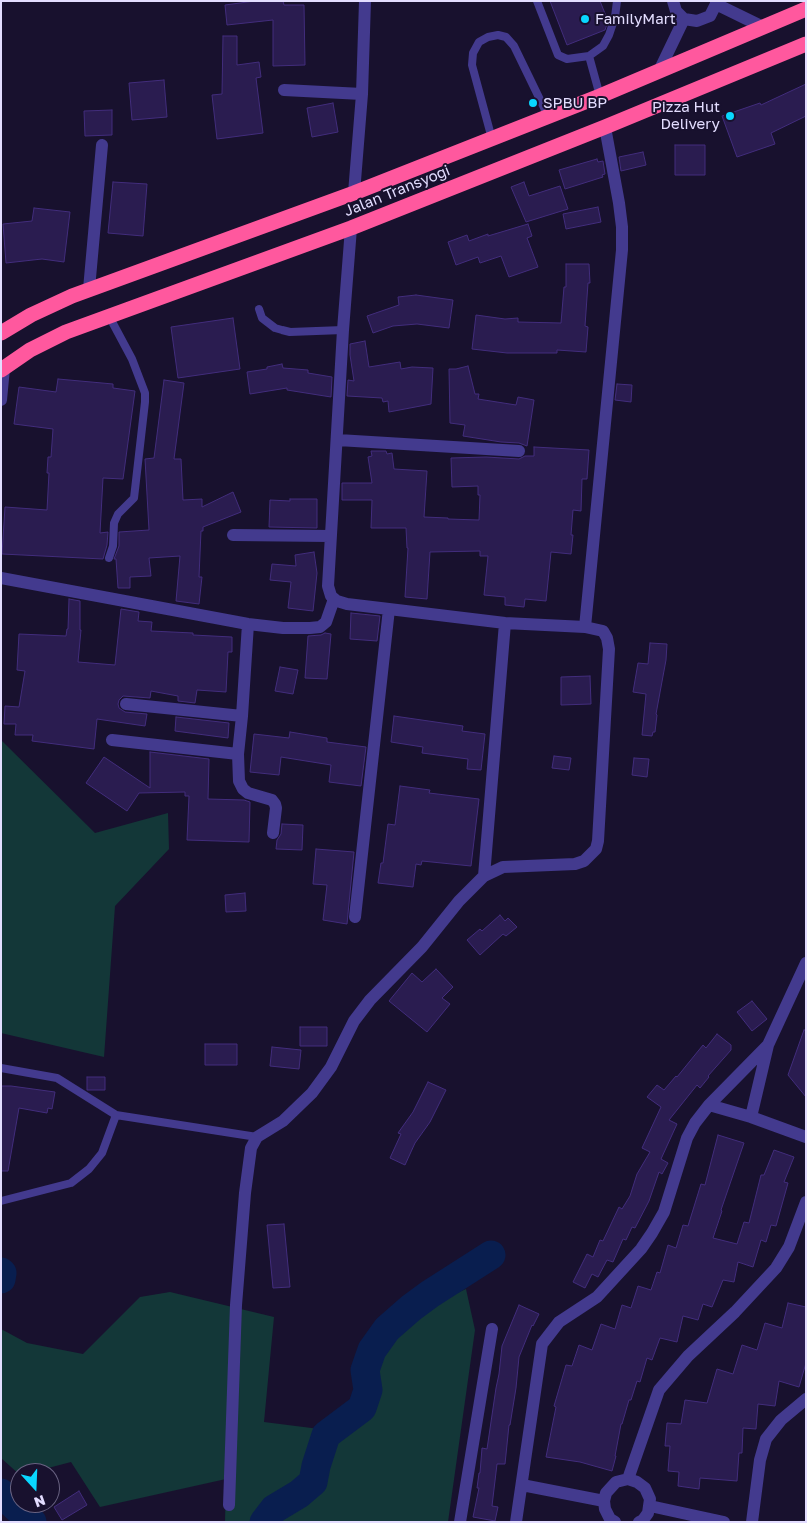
<!DOCTYPE html>
<style>
body{margin:0}
#map{position:relative;width:807px;height:1523px;overflow:hidden;background:#18112e;font-family:"Golos Text",sans-serif}
canvas{display:block}
.frame{position:absolute;inset:0;border:2px solid #e3ddff;pointer-events:none}
.north{position:absolute;left:10px;top:1463px;width:50px;height:50px;box-sizing:border-box;background:#18112e;border:1px solid #696382;border-radius:50%;rotate:160deg;font-size:14px;font-weight:700;line-height:20px;text-align:center;color:#e3ddff}
.north::after{content:'';display:block;margin:auto;width:18px;height:22px;background:#09d7ff;clip-path:polygon(50% 0,100% 100%,50% 72%,0 100%)}
</style>
<div id="map">
<canvas width="807" height="1523"></canvas>
<div class="frame"></div>
<div class="north">N</div>
</div>
<script>
const ctx = document.querySelector('canvas').getContext('2d');
ctx.lineJoin = 'round';
function fill(path, color) {
  ctx.fillStyle = color;
  ctx.fill(path, 'evenodd');
}
function poly(rows) {
  const path = new Path2D();
  for (const r of rows) {
    path.moveTo(r[0], r[1]);
    for (let i = 2; i < r.length; i += 2) path.lineTo(r[i], r[i + 1]);
  }
  return path;
}
function strokePath(path, color, width, dash) {
  ctx.strokeStyle = color;
  ctx.lineWidth = width;
  ctx.lineCap = dash ? 'butt' : 'round';
  ctx.setLineDash(dash || []);
  ctx.stroke(path);
}
function write(font, color, halo, rows, align = 'center') {
  ctx.font = font + ' "Golos Text",sans-serif';
  ctx.lineWidth = 4;
  ctx.setLineDash([]);
  ctx.textBaseline = 'middle';
  ctx.strokeStyle = halo;
  ctx.fillStyle = color;
  for (const [text, x, y, turn = 0] of rows) {
    ctx.save();
    ctx.translate(x, y);
    ctx.rotate((+turn || 0) * Math.PI / 180);
    ctx.textAlign = isNaN(turn) ? turn : align;
    if (halo) ctx.strokeText(text, 0, 0);
    ctx.fillText(text, 0, 0);
    ctx.restore();
  }
}
fill(poly([
 [1,740,95,833,168,813,169,849,115,906,104,1057,1,1033],
 [466,1289,475,1330,448,1522,225,1522,226,1479,100,1507,71,1462,29,1473,20,1473,20,1475,1,1458,1,1329,27,1343,83,1354,140,1297,170,1292,274,1317,264,1422,343,1432,401,1319]
]), '#133738');
strokePath(poly([
 [1,1272,2,1273,1,1279],
 [1,1493,32,1522],
 [264,1522,274,1509,299,1494,313,1482,316,1466,326,1435,362,1408,368,1390,365,1370,372,1350,387,1329,411,1308,430,1294,491,1255]
]), '#091e4f', 29);
const building = poly([
 [255,1,283,1,284,5,304,5,305,65,273,66,273,20,227,25,225,5,255,1],
 [550,1,600,1,608,21,605,30,567,45,550,1],
 [223,36,237,36,237,65,259,62,261,77,256,78,263,133,217,139,212,95,222,94,223,36],
 [164,80,167,117,132,120,129,83,164,80],
 [806,84,806,116,771,133,775,144,737,157,722,116,760,103,761,105,806,84],
 [333,103,338,132,312,137,307,108,333,103],
 [112,110,112,135,85,136,84,111,112,110],
 [675,145,705,145,705,175,675,175,675,145],
 [643,152,646,165,621,171,619,157,643,152],
 [597,159,598,162,603,161,605,174,602,175,603,177,565,189,559,170,597,159],
 [113,182,147,184,143,236,108,233,113,182],
 [524,182,529,196,560,186,568,209,526,222,511,187,524,182],
 [598,207,601,222,566,229,563,214,598,207],
 [34,208,70,212,64,262,42,259,6,263,3,224,32,221,34,208],
 [528,224,532,236,527,238,538,267,509,277,501,256,480,263,478,257,456,265,448,242,467,235,469,241,488,234,488,236,528,224],
 [566,264,589,264,590,283,588,283,585,326,588,327,586,352,557,350,557,353,507,353,472,349,476,315,505,319,518,318,518,322,561,323,564,287,566,287,566,264],
 [416,295,453,300,449,328,417,324,393,326,373,333,367,316,399,305,398,297,416,295],
 [233,318,240,369,178,378,171,327,233,318],
 [365,341,369,367,400,362,401,369,412,367,433,368,431,404,389,412,388,401,383,402,382,398,347,396,348,380,354,381,350,355,350,344,365,341],
 [282,364,283,368,308,370,308,373,332,377,331,397,287,390,287,388,250,394,247,372,267,369,267,367,282,364],
 [468,366,475,394,479,394,478,399,516,405,518,397,534,400,527,446,519,443,501,442,463,436,465,425,450,423,449,369,456,369,468,366],
 [58,379,113,384,113,388,135,391,123,479,103,478,100,533,108,532,107,545,103,559,2,554,5,507,47,510,49,473,47,473,48,457,51,457,53,429,14,424,19,387,56,392,58,379],
 [164,380,184,383,174,459,181,459,183,500,202,499,202,507,233,492,241,512,203,527,203,531,201,531,199,577,202,577,199,604,176,601,180,556,149,558,151,576,130,577,130,588,118,588,116,559,114,559,119,546,119,532,149,530,145,459,154,458,164,380],
 [617,384,632,385,631,402,615,400,617,384],
 [534,447,589,450,587,479,582,479,581,511,573,510,571,535,573,535,571,554,551,552,546,601,525,599,524,607,505,605,505,597,484,595,488,556,480,556,480,551,430,552,427,599,405,597,408,548,407,548,406,528,371,528,372,500,342,500,342,483,372,483,368,457,372,456,371,451,386,451,387,454,392,453,394,469,427,471,424,517,448,518,448,519,479,520,480,495,478,495,478,486,452,487,451,458,486,457,519,459,525,456,534,456,534,447],
 [290,499,317,499,317,528,269,527,270,500,290,501,290,499],
 [314,552,317,573,313,611,288,608,291,582,270,580,272,564,296,566,295,555,314,552],
 [69,599,80,601,80,630,81,630,78,662,115,665,121,609,139,612,138,621,152,622,151,631,193,633,193,635,232,637,232,652,228,652,226,692,197,690,195,703,178,701,178,696,151,691,150,698,123,696,119,700,118,704,119,708,125,712,147,714,145,726,97,719,94,749,32,741,33,735,15,735,16,724,4,724,5,706,19,707,25,671,17,670,19,634,66,636,67,629,68,629,69,599],
 [351,613,380,616,377,641,350,639,351,613],
 [325,633,331,634,327,679,305,678,308,636,321,635,325,633],
 [650,643,667,644,666,660,656,714,657,715,655,732,653,732,652,736,642,735,646,694,633,692,638,663,648,664,650,643],
 [280,667,298,670,293,694,275,691,280,667],
 [590,676,591,704,561,705,561,677,590,676],
 [394,716,463,726,462,731,485,734,481,770,467,769,468,759,422,753,423,747,391,742,394,716],
 [176,717,229,723,228,738,175,731,176,717],
 [290,732,327,738,327,742,366,747,361,786,329,782,331,765,281,757,279,775,250,772,254,734,289,738,290,732],
 [150,752,209,759,208,799,244,800,250,802,249,842,187,840,189,796,185,796,185,792,139,793,127,811,86,783,104,757,150,788,150,752],
 [554,756,571,758,569,770,552,768,554,756],
 [634,758,649,759,647,777,632,775,634,758],
 [400,786,430,790,429,793,479,799,471,866,422,861,421,865,416,864,413,887,378,883,381,863,383,863,388,824,395,825,400,786],
 [282,824,303,825,302,850,276,849,277,840,281,834,282,824],
 [316,849,354,852,347,924,323,920,327,885,313,884,316,849],
 [245,893,246,911,226,912,225,895,245,893],
 [500,915,505,921,508,918,517,927,506,936,503,934,480,955,467,940,480,929,482,931,500,915],
 [436,969,453,987,442,998,450,1004,427,1032,389,1001,412,973,422,982,436,969],
 [752,1001,767,1019,752,1031,737,1012,752,1001],
 [300,1027,327,1027,327,1046,300,1046,300,1027],
 [804,1030,806,1030,806,1097,788,1075,804,1030],
 [717,1034,731,1045,731,1050,708,1076,709,1077,700,1088,697,1085,669,1120,677,1124,661,1159,668,1163,662,1174,659,1172,649,1201,635,1228,632,1227,626,1240,623,1239,613,1262,607,1260,598,1277,592,1274,585,1288,573,1282,587,1254,593,1257,600,1240,603,1241,619,1207,622,1209,630,1196,637,1174,650,1152,642,1148,661,1107,647,1097,657,1085,664,1090,676,1076,677,1077,703,1045,706,1048,717,1034],
 [205,1044,237,1044,237,1065,205,1065,205,1044],
 [272,1047,301,1050,299,1069,270,1066,272,1047],
 [87,1077,105,1077,105,1090,87,1090,87,1077],
 [428,1082,446,1090,430,1122,415,1143,405,1165,390,1158,401,1134,398,1133,413,1112,428,1082],
 [1,1086,11,1086,55,1092,52,1109,48,1108,47,1113,19,1108,8,1171,1,1171,1,1086],
 [718,1135,744,1143,721,1210,722,1211,713,1238,737,1244,744,1222,749,1223,761,1175,764,1175,774,1150,794,1157,784,1182,788,1183,776,1226,771,1225,766,1242,761,1240,753,1267,738,1262,734,1282,723,1280,712,1307,703,1304,698,1320,683,1316,677,1342,660,1338,652,1360,647,1358,640,1382,637,1381,631,1400,629,1400,622,1424,621,1424,615,1456,616,1456,612,1471,580,1462,546,1457,556,1407,554,1406,566,1365,572,1366,579,1345,592,1350,601,1324,615,1329,622,1305,631,1308,638,1286,651,1290,657,1272,660,1273,668,1245,676,1248,683,1225,688,1226,701,1184,705,1185,718,1135],
 [284,1224,290,1287,273,1288,267,1225,284,1224],
 [788,1303,806,1307,806,1363,799,1387,779,1381,775,1406,758,1404,756,1429,743,1428,742,1453,739,1453,737,1481,700,1478,699,1489,678,1486,679,1472,668,1471,670,1446,665,1446,667,1423,681,1424,685,1400,707,1403,717,1369,733,1374,742,1345,757,1350,765,1323,782,1328,788,1303],
 [519,1305,539,1314,533,1326,532,1325,519,1357,516,1388,510,1425,509,1425,505,1464,497,1464,492,1506,498,1507,495,1521,473,1517,479,1488,477,1488,479,1473,480,1473,482,1448,487,1449,496,1388,499,1374,502,1346,519,1305],
 [79,1491,87,1505,62,1520,54,1507,79,1491]
]);
fill(building, '#2a1c50');
strokePath(building, '#422d7c', 1);
strokePath(poly([
 [537,1,558,55,567,59,589,56,600,96],
 [589,56,603,46,609,35,615,17,617,1],
 [492,139,472,65,473,53,479,42,488,37,498,35,506,37,514,46,548,116],
 [259,309,262,318,275,328,282,330,290,332,343,330],
 [109,558,113,546,114,523,118,514,134,498,145,402,145,393,132,359,109,316],
 [1,1068,57,1078,116,1115,257,1137],
 [1,1201,71,1183,89,1169,102,1153,116,1115]
]), '#433a8e', 8);
strokePath(poly([
 [673,1,676,11,684,19,697,21,710,16,716,4,716,1],
 [716,4,763,27],
 [659,71,684,19],
 [284,90,362,94],
 [354,193,362,94,365,1],
 [351,228,343,330,328,586,331,596,337,601,347,604,389,609],
 [89,289,102,145],
 [1,400,4,368],
 [338,440,519,451],
 [233,535,330,536],
 [1,578,248,624,283,628,310,628,320,627,326,622,334,599],
 [585,627,622,250,622,227,619,203,605,127],
 [126,704,242,716],
 [112,740,238,754,242,716,248,624],
 [238,754,239,781,243,789,248,793,272,800,275,804,276,808,273,833],
 [484,876,505,623],
 [709,1105,751,1117,806,1137],
 [751,1117,768,1045],
 [628,1479,659,1390,688,1356,735,1312,776,1268,789,1247,806,1202],
 [522,1485,604,1501],
 [229,1505,236,1305,245,1193,251,1148,257,1137,283,1121,312,1093,331,1067,354,1021,370,1000,422,947,459,901,484,876,503,867,575,864,584,861,596,849,598,841,609,649,607,638,603,631,585,627,505,623,389,609,355,917],
 [650,1506,724,1522],
 [460,1522,492,1329],
 [516,1522,542,1344,559,1322,597,1297,641,1249,652,1233,664,1212,687,1138,695,1123,709,1105,768,1045,806,963],
 [615,1522,610,1519,605,1509,604,1501,606,1493,616,1482,628,1479,637,1482,645,1488,650,1499,648,1513,643,1520,639,1522],
 [752,1522,760,1460,766,1439,781,1420,806,1399]
]), '#433a8e', 12);
strokePath(poly([
 [1,333,31,315,72,296,354,193,600,96,806,9],
 [1,370,30,350,66,332,351,228,605,127,806,44]
]), '#ff589e', 15);
for (const [x, y, r, color] of [
 [585,19,5,"#09d7ff"],
 [533,103,5,"#09d7ff"],
 [730,116,5,"#09d7ff"]
]) {
  const dot = new Path2D();
  dot.arc(x, y, r, 0, 2 * Math.PI);
  ctx.fillStyle = color;
  ctx.fill(dot);
  strokePath(dot, '#18112e', 2);
}
write('15px', '#e3ddff', '#18112e', [
 ["FamilyMart",595,19],
 ["SPBU BP",543,103],
 ["Pizza Hut",720,107,"right"],
 ["Delivery",720,124,"right"]
], 'left');
write('15px', '#e3ddff', '#18112e', [
 ["Jalan Transyogi",397,191,-22]
]);
</script>
